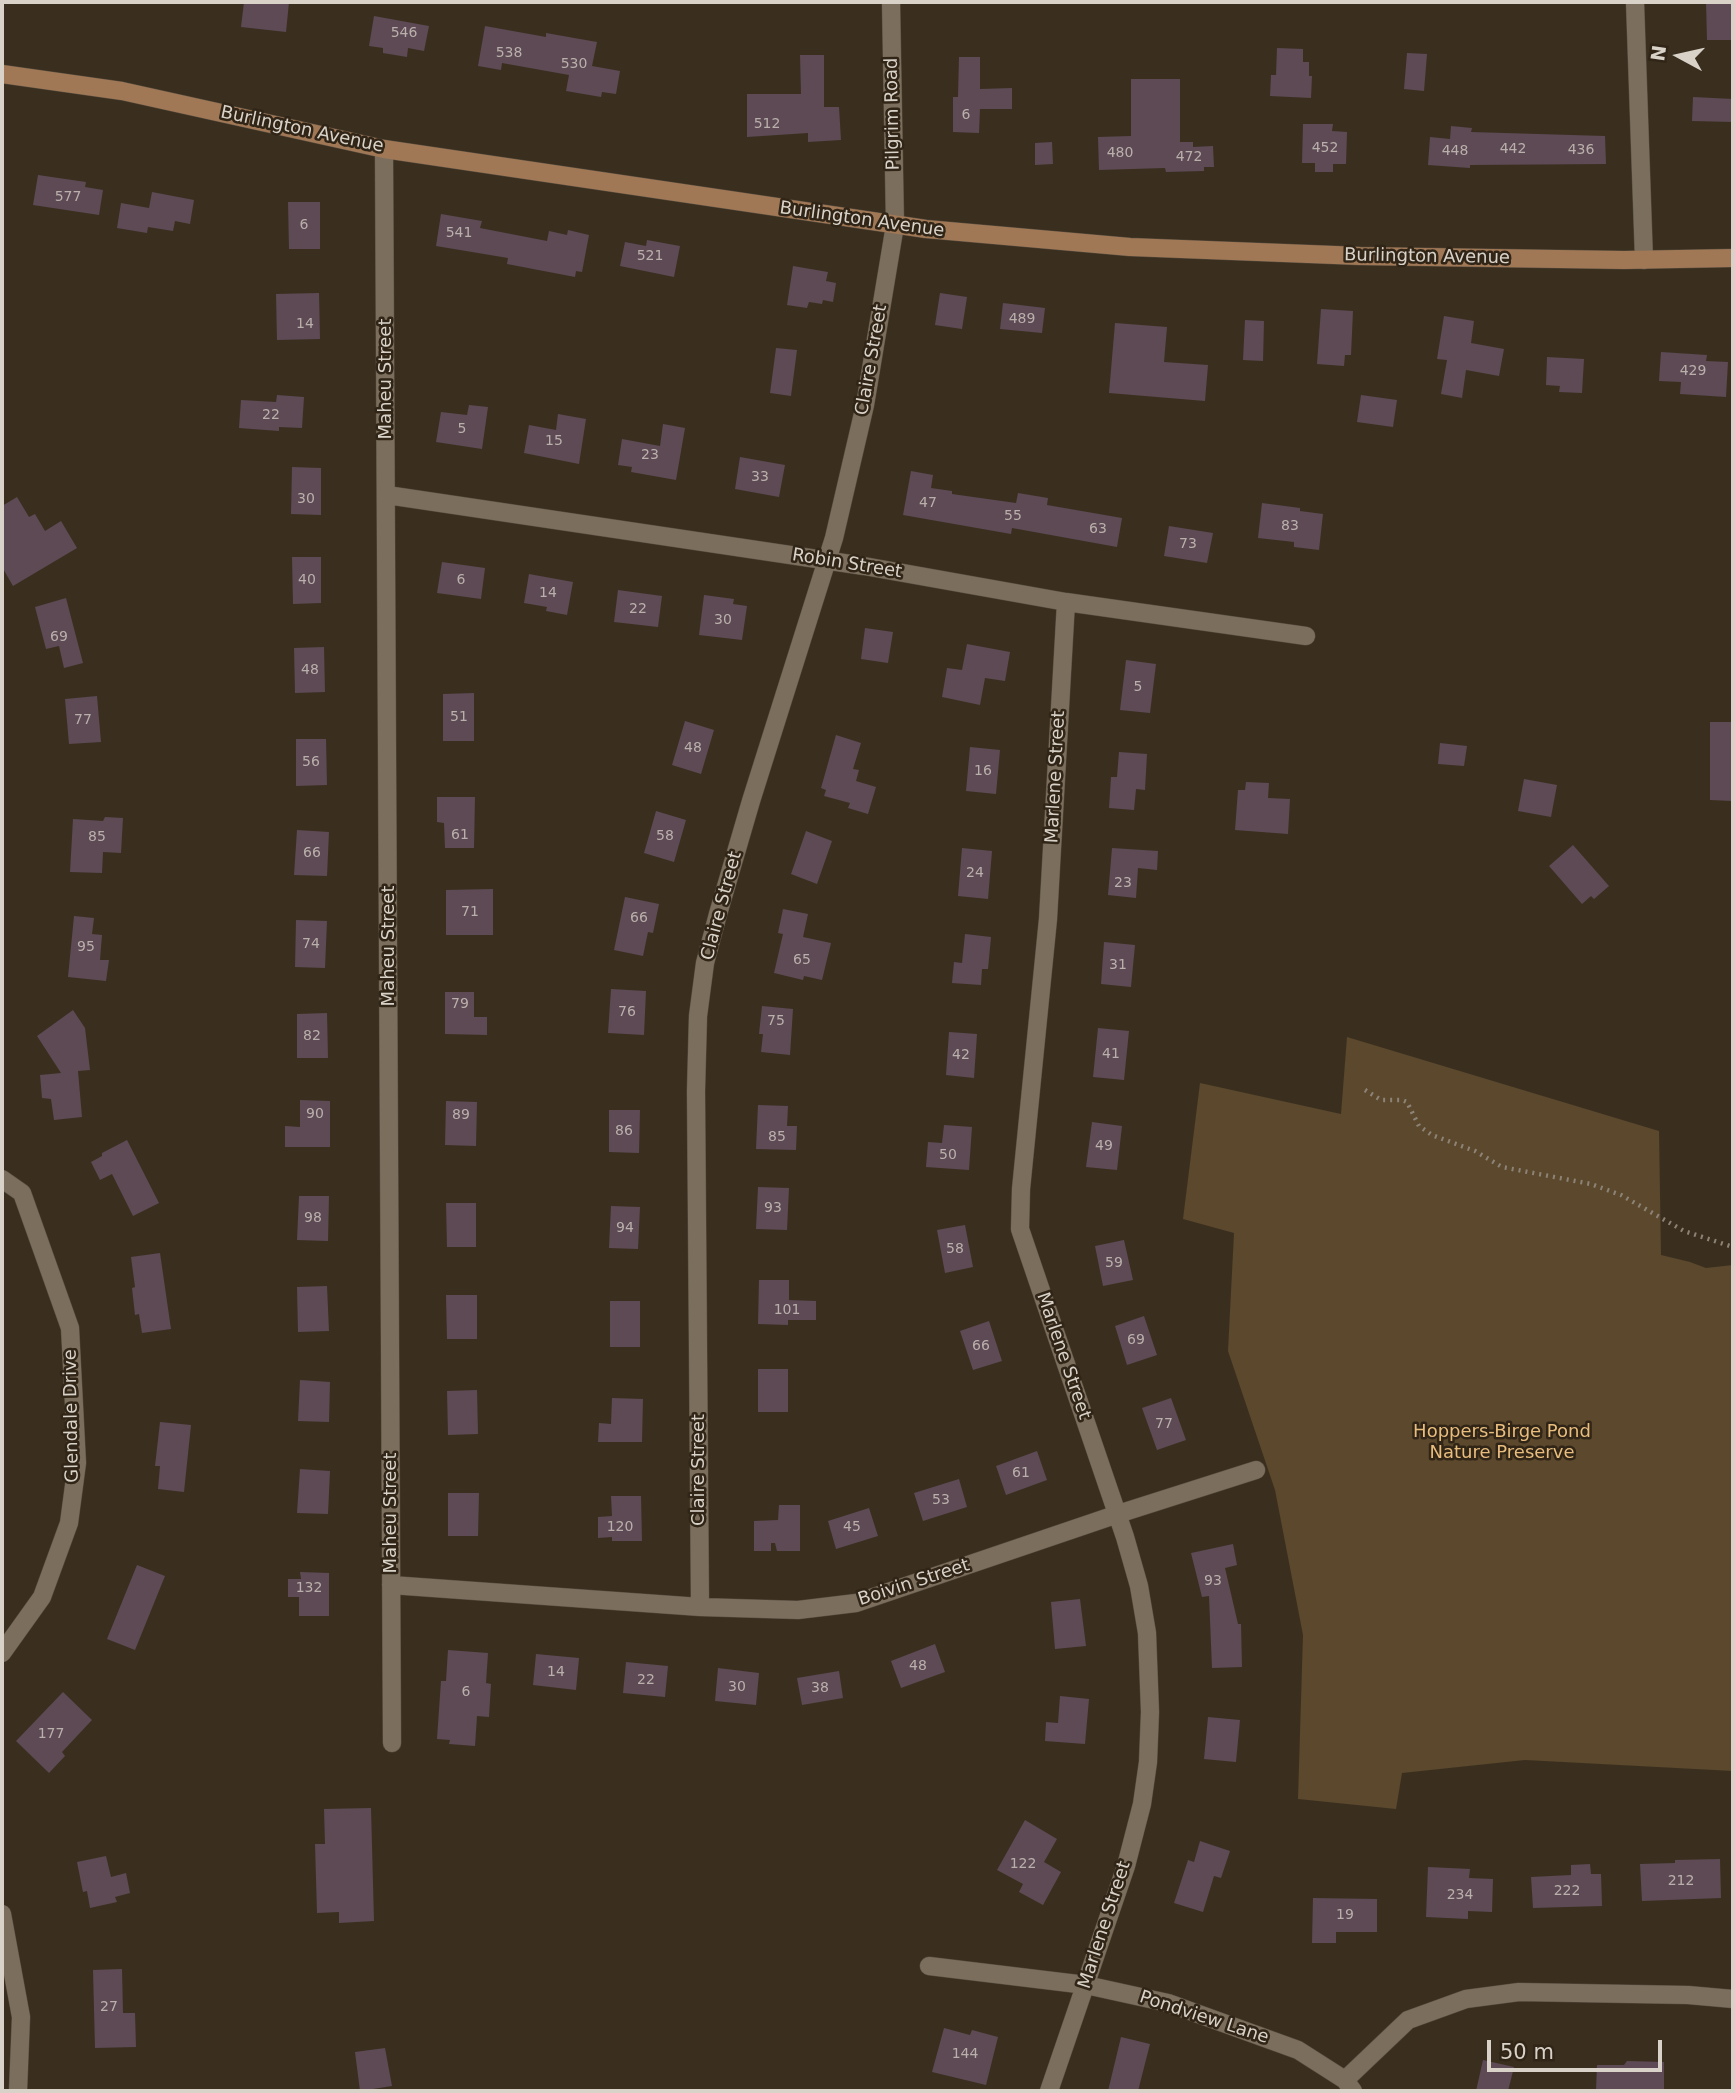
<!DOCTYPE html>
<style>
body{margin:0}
#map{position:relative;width:1735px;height:2093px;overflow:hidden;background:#3a2f1f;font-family:"DejaVu Sans",sans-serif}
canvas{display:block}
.frame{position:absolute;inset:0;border:4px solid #d9d2c8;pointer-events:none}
.north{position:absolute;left:1644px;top:21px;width:70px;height:70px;-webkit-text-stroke:5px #302516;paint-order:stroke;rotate:278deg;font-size:19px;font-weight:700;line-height:28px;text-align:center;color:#d9d2c8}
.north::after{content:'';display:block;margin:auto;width:24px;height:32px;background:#d9d2c8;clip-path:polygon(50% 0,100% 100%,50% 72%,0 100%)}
.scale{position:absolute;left:1487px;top:2040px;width:175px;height:32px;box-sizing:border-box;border:4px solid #d9d2c8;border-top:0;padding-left:9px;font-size:21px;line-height:24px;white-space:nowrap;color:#d9d2c8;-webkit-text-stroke:5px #302516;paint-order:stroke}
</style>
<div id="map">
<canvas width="1735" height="2093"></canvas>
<div class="frame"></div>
<div class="north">N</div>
<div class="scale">50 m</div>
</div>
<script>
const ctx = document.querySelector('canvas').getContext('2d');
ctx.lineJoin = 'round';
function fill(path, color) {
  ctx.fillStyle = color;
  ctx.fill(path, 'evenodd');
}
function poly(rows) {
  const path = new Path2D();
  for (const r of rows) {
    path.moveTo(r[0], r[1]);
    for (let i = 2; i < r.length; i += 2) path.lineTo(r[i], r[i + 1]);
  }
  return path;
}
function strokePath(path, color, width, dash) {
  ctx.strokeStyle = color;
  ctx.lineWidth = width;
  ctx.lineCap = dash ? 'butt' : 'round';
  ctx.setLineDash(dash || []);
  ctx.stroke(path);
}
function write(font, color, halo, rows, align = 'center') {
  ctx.font = font + ' "DejaVu Sans",sans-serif';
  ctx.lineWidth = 5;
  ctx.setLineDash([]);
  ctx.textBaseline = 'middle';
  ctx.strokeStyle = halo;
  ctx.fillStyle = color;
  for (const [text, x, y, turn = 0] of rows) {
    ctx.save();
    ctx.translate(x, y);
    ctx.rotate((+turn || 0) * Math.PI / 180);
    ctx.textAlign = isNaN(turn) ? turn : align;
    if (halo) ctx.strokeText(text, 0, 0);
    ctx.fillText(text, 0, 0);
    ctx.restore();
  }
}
fill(poly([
 [1347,1037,1659,1131,1661,1255,1690,1262,1706,1268,1733,1265,1733,1771,1525,1760,1402,1773,1396,1809,1298,1799,1303,1635,1275,1490,1228,1351,1234,1233,1183,1219,1200,1083,1341,1114]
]), '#5b482d');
fill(poly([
 [244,2,289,2,286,32,241,27],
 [1706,2,1733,2,1733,40,1707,40],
 [374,16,429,26,424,51,408,48,407,57,383,53,383,48,369,46],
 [485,26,546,37,546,33,597,42,592,66,620,71,616,94,602,92,601,97,566,91,569,75,502,63,501,70,478,66],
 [1277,48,1303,49,1303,62,1309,62,1309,76,1312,76,1311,98,1270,96,1271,75,1276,75],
 [1407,53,1427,54,1424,91,1404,89],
 [800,55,824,55,824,107,839,107,841,140,808,142,808,133,747,137,747,94,801,94],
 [959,57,980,57,980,89,1012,88,1012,109,980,109,979,133,953,132,953,97,958,97],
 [1131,79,1180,79,1180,142,1193,142,1193,147,1213,146,1214,167,1204,167,1204,171,1166,172,1165,168,1099,170,1098,137,1131,136],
 [1693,97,1733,99,1733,122,1692,121],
 [1303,124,1333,124,1332,131,1347,132,1346,164,1333,164,1333,172,1315,172,1315,163,1302,163],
 [1451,126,1472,128,1471,132,1605,136,1606,164,1470,165,1470,168,1428,165,1430,137,1450,139],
 [1052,142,1053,164,1035,165,1035,143],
 [38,175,86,182,85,187,103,190,99,215,33,205],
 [152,192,194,200,190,224,175,221,173,231,148,227,147,233,117,228,121,203,149,208],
 [288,202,320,202,320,249,289,249],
 [441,214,482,221,480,228,547,241,549,231,567,235,568,230,589,235,582,272,576,271,575,277,507,264,508,258,436,246],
 [647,240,680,246,674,277,620,266,625,242,646,246],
 [793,266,828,272,826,281,836,283,833,302,823,300,822,304,809,302,807,308,787,305],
 [319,293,320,339,277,340,276,294],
 [940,293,967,297,962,329,935,325],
 [1003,303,1045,308,1042,333,1000,329],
 [1321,309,1353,311,1351,355,1345,355,1344,366,1317,364],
 [1444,316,1474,321,1471,343,1504,349,1499,376,1466,370,1462,398,1441,394,1447,360,1437,359],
 [1245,320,1264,321,1263,361,1243,360],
 [1115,323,1167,327,1164,362,1208,365,1205,401,1109,393],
 [776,348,797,350,791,396,770,393],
 [1661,352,1707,355,1706,361,1728,362,1726,397,1680,394,1681,382,1659,381],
 [1547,357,1584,359,1582,393,1559,392,1560,386,1546,385],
 [277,395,304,397,302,428,279,427,279,431,239,428,241,400,276,402],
 [1361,395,1397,400,1393,427,1357,422],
 [469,405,488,407,482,449,436,442,441,412,467,415],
 [558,414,586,419,579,464,524,453,529,425,556,430],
 [663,424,685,428,676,480,631,472,632,467,618,465,622,439,660,446],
 [740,457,785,465,779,497,735,489],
 [292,467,321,468,321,515,291,514],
 [911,471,933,475,931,488,952,491,952,494,1016,503,1018,493,1048,498,1047,505,1122,518,1117,547,1012,528,1011,534,903,515],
 [17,497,29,517,35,514,45,531,61,521,77,548,13,586,2,567,2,506],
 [1262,503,1300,508,1300,511,1323,514,1319,550,1294,547,1294,542,1258,538],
 [1169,526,1213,533,1207,563,1164,556],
 [292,557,321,557,321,603,293,604],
 [442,562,485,568,481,599,437,593],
 [529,574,573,582,567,615,546,611,547,607,524,603],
 [618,590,662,596,658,627,614,622],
 [704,595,734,599,733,604,747,606,742,640,699,635],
 [66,598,83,663,64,668,59,646,46,649,35,607],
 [865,628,893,632,888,663,861,659],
 [967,644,1010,652,1005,681,985,678,980,705,942,697,947,668,962,670],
 [324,647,325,692,295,693,294,648],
 [1126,660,1156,664,1150,713,1120,710],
 [474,693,474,741,443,741,443,694],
 [97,696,101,742,69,744,65,699],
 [685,721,714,730,701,774,672,765],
 [1710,722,1733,722,1733,801,1710,800],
 [836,735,861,743,853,769,859,770,856,781,876,787,868,814,848,808,850,803,824,796,826,790,821,788],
 [296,739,326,739,327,785,296,786],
 [1440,743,1467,746,1464,766,1438,764],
 [970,747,1000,750,996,794,966,791],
 [1119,752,1147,754,1145,790,1136,789,1134,810,1109,808,1111,777,1117,777],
 [1524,779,1557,785,1551,817,1518,811],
 [1246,782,1269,783,1268,798,1290,799,1288,834,1235,830,1238,790,1245,790],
 [437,797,475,797,474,848,445,848,444,823,437,822],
 [656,811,686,820,674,862,644,853],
 [105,817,123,818,121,853,103,852,102,873,70,872,73,819,103,821],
 [297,830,329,832,327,876,294,875],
 [806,831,832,841,817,884,791,874],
 [1573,845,1609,886,1594,899,1591,896,1582,904,1549,866],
 [962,848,992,851,988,899,958,896],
 [1112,848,1158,851,1157,870,1138,868,1136,898,1108,895],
 [493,889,493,935,446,935,446,890],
 [625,897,659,904,653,933,648,932,643,956,614,950],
 [783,909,808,914,803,937,831,943,822,980,804,976,803,980,774,973,783,934,778,933],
 [74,916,94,918,92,934,102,935,100,960,109,960,106,981,68,977],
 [296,920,327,921,325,968,295,967],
 [965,934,991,937,988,969,982,969,981,985,952,983,954,962,962,963],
 [1104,942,1135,945,1131,987,1101,984],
 [611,989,646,991,644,1035,608,1033],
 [445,992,474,992,474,1017,487,1017,487,1035,445,1034],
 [762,1006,793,1009,790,1055,761,1052,763,1034,759,1034],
 [73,1010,85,1028,90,1070,78,1071,82,1117,54,1120,51,1099,42,1098,40,1075,61,1073,37,1036],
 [327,1013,328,1058,297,1058,297,1014],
 [1098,1028,1129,1031,1124,1080,1093,1077],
 [949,1032,977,1034,974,1078,946,1075],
 [300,1100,330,1101,330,1147,285,1147,285,1126,300,1127],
 [446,1101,477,1102,476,1146,445,1145],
 [758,1105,788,1106,787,1126,797,1126,796,1150,756,1149],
 [609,1110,640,1110,639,1153,609,1152],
 [1092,1122,1122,1126,1117,1170,1086,1167],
 [944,1125,972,1127,969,1170,926,1167,928,1142,942,1143],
 [127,1140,159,1203,133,1216,112,1174,100,1180,91,1162,102,1156,102,1153],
 [758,1187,789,1188,787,1230,756,1229],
 [299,1196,329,1196,328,1241,297,1240],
 [446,1203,476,1203,476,1247,447,1247],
 [611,1206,640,1207,638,1249,609,1248],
 [965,1225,973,1267,945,1273,937,1230],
 [1124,1240,1133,1280,1103,1286,1095,1246],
 [160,1253,171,1329,142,1333,139,1314,135,1315,132,1288,135,1287,131,1257],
 [759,1280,789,1280,789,1300,816,1301,816,1320,788,1320,788,1325,758,1324],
 [327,1286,329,1331,298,1332,297,1287],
 [446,1295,477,1295,477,1339,447,1339],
 [610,1301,640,1301,640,1347,610,1347],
 [1144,1316,1157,1355,1127,1365,1115,1326],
 [989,1321,1002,1361,973,1370,960,1331],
 [758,1369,788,1369,788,1412,758,1412],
 [300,1380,330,1382,329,1422,298,1421],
 [477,1390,478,1434,448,1435,447,1391],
 [612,1398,643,1399,642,1442,598,1442,599,1423,611,1424],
 [1171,1398,1186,1440,1157,1450,1142,1408],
 [160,1422,191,1425,184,1492,158,1489,160,1466,155,1466],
 [1037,1451,1047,1480,1006,1495,996,1466],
 [300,1469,330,1471,328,1514,297,1513],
 [959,1479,967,1507,923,1521,914,1493],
 [448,1493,479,1493,478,1536,448,1536],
 [611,1496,641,1496,642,1541,612,1541,612,1537,598,1538,598,1517,612,1516],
 [779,1505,800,1505,800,1551,777,1551,775,1543,771,1543,771,1551,754,1551,754,1521,778,1520],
 [869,1508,878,1536,836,1549,828,1521],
 [1233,1544,1237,1565,1225,1568,1238,1624,1241,1624,1242,1667,1212,1668,1209,1596,1202,1597,1191,1553],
 [137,1565,165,1576,135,1650,107,1639],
 [300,1572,329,1573,329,1616,299,1616,299,1597,288,1597,288,1579,301,1579],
 [1080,1599,1086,1646,1055,1649,1051,1602],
 [935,1644,945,1672,901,1688,891,1661],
 [448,1650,488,1653,486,1683,491,1684,489,1717,477,1716,475,1746,449,1744,450,1740,437,1739,441,1681,446,1681],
 [536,1654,579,1658,576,1690,533,1685],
 [626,1662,668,1666,665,1697,623,1693],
 [718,1668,759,1673,756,1705,715,1701],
 [839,1671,843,1698,802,1705,797,1678],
 [63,1692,92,1720,62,1752,65,1756,49,1773,16,1741],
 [1060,1696,1089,1699,1085,1744,1045,1741,1046,1722,1058,1723],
 [1208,1717,1240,1720,1236,1762,1204,1759],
 [371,1808,374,1921,339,1923,339,1912,317,1913,315,1844,325,1844,324,1809],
 [1025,1820,1057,1839,1044,1862,1061,1872,1043,1905,1019,1892,1023,1884,997,1870],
 [1200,1841,1230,1851,1221,1878,1214,1876,1203,1912,1174,1903,1188,1860,1194,1862],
 [106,1856,111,1877,126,1873,130,1893,115,1897,117,1902,90,1908,87,1891,83,1892,77,1862],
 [1720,1859,1721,1898,1642,1901,1640,1864,1675,1863,1675,1860],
 [1590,1864,1591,1874,1601,1874,1602,1906,1533,1908,1531,1877,1571,1875,1571,1865],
 [1428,1867,1470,1869,1469,1878,1493,1879,1492,1912,1468,1911,1468,1919,1426,1917],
 [1313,1898,1377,1899,1377,1932,1336,1932,1336,1943,1312,1943],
 [122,1969,123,2013,135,2013,136,2047,95,2048,93,1970],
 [944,2028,970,2035,972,2030,998,2037,986,2085,932,2072],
 [1121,2037,1150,2044,1138,2091,1108,2091],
 [385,2048,392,2086,360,2091,355,2052],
 [1483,2060,1514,2067,1508,2091,1476,2091],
 [1627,2061,1664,2062,1664,2091,1596,2091,1597,2065,1624,2065]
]), '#5d4a55');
const street = poly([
 [1635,2,1644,260],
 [384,149,392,1743],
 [387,495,864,566,1066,602,1306,636],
 [2,1179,22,1193,70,1328,77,1463,69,1523,42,1597,2,1653],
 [391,1585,700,1607,798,1610,856,1603,1118,1514,1256,1470],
 [700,1607,696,1091,698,1016,705,963,718,914,751,801,834,538,865,405,895,225,891,2],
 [2,1914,21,2017,18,2091],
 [929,1966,1086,1985,1168,2003,1298,2050,1345,2080],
 [1049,2091,1126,1866,1142,1804,1148,1762,1150,1712,1147,1633,1139,1586,1125,1537,1020,1229,1021,1189,1048,919,1066,602],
 [1353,2091,1345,2080,1408,2020,1466,1999,1519,1992,1688,1995,1733,1999]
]);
const secondary = poly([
 [2,74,122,91,384,149,926,229,1130,247,1360,256,1624,260,1733,258]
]);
strokePath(street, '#554b3e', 19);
strokePath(secondary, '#554b3e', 19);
strokePath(poly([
 [1365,1090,1381,1100,1402,1100,1407,1102,1419,1126,1432,1135,1475,1151,1502,1167,1591,1184,1621,1195,1684,1231,1733,1247]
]), '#8c8376', 4.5, [2, 5]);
strokePath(street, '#7b6e5d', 18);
strokePath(secondary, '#a17856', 18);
write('14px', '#bab0ab', null, [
 ["546",404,33],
 ["538",509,53],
 ["530",574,64],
 ["6",966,115],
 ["512",767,124],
 ["452",1325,148],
 ["442",1513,149],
 ["436",1581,150],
 ["448",1455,151],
 ["480",1120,153],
 ["472",1189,157],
 ["577",68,197],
 ["6",304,225],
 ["541",459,233],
 ["521",650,256],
 ["489",1022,319],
 ["14",305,324],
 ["429",1693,371],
 ["22",271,415],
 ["5",462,429],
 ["15",554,441],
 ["23",650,455],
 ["33",760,477],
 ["30",306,499],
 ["47",928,503],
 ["55",1013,516],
 ["83",1290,526],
 ["63",1098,529],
 ["73",1188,544],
 ["40",307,580],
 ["6",461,580],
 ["14",548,593],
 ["22",638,609],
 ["30",723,620],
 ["69",59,637],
 ["48",310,670],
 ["5",1138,687],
 ["51",459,717],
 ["77",83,720],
 ["48",693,748],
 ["56",311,762],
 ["16",983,771],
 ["61",460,835],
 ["58",665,836],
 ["85",97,837],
 ["66",312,853],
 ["24",975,873],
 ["23",1123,883],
 ["71",470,912],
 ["66",639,918],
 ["74",311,944],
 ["95",86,947],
 ["65",802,960],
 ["31",1118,965],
 ["79",460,1004],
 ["76",627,1012],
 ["75",776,1021],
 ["82",312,1036],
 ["41",1111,1054],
 ["42",961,1055],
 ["90",315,1114],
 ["89",461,1115],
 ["86",624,1131],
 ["85",777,1137],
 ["49",1104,1146],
 ["50",948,1155],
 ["93",773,1208],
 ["98",313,1218],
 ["94",625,1228],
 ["58",955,1249],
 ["59",1114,1263],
 ["101",787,1310],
 ["69",1136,1340],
 ["66",981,1346],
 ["77",1164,1424],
 ["61",1021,1473],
 ["53",941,1500],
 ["120",620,1527],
 ["45",852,1527],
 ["93",1213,1581],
 ["132",309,1588],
 ["48",918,1666],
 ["14",556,1672],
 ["22",646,1680],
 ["30",737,1687],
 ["38",820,1688],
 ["6",466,1692],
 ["177",51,1734],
 ["122",1023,1864],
 ["212",1681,1881],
 ["222",1567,1891],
 ["234",1460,1895],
 ["19",1345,1915],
 ["27",109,2007],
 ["144",965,2054]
]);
write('18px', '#d9d2c8', '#302516', [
 ["Pilgrim Road",893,114,-91],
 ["Burlington Avenue",302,130,12],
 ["Burlington Avenue",862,220,8],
 ["Burlington Avenue",1427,257,1],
 ["Claire Street",872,360,-80],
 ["Maheu Street",386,379,-90],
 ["Robin Street",847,564,9],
 ["Marlene Street",1056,777,-87],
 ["Claire Street",722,906,-75],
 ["Maheu Street",389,946,-90],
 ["Marlene Street",1063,1356,71],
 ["Glendale Drive",72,1416,-91],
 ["Claire Street",699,1470,-90],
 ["Maheu Street",391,1513,-90],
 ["Boivin Street",914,1583,-18],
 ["Marlene Street",1105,1925,-72],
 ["Pondview Lane",1204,2018,18]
]);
write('18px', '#e8bd7e', '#302516', [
 ["Hoppers-Birge Pond",1502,1432],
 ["Nature Preserve",1502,1453]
]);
</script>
